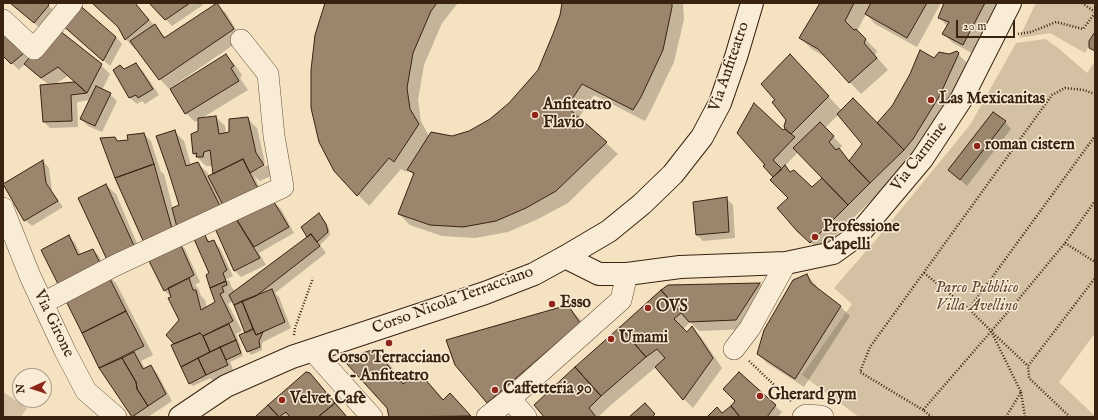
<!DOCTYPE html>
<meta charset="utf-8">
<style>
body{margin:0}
#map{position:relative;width:1098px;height:420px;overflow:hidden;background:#f4e2c1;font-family:"IM FELL English",serif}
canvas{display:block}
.frame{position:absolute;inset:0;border:4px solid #3a2211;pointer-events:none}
.north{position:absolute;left:12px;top:368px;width:40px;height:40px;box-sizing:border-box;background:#f8ecd7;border:1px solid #ac9b88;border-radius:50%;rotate:267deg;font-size:11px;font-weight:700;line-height:16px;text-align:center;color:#3a2211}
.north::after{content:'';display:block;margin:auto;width:14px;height:18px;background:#8f2418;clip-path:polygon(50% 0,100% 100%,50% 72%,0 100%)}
.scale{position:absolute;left:956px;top:20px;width:59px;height:18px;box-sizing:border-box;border:2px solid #3a2211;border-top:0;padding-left:5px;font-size:12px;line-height:14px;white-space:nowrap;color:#3a2211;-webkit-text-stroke:3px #f8ecd7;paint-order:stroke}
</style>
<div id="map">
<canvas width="1098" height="420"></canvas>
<div class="frame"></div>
<div class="north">N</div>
<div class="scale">20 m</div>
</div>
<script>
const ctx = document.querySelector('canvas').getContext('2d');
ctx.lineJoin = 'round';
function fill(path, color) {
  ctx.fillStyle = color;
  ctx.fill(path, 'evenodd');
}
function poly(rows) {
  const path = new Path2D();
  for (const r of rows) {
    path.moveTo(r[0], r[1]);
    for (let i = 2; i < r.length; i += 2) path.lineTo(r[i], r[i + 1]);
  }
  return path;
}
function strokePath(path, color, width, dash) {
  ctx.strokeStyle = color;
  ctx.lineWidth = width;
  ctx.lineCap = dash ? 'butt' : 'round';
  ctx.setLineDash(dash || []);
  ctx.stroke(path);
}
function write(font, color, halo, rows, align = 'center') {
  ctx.font = font + ' "IM FELL English",serif';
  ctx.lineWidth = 3;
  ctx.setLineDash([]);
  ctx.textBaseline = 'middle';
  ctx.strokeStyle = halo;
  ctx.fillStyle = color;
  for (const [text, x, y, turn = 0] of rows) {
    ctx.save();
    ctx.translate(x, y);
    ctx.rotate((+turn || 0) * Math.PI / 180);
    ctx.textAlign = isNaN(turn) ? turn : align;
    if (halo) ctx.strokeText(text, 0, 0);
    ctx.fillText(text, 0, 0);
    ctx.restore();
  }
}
fill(poly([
 [1036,3,1095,3,1095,35,1085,53,1050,33,1019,38],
 [1045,39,1057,47,1087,73,1095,61,1095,333,1059,382,1095,416,1095,417,859,417,802,375,852,304,834,288,874,242,970,125,1016,43],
 [3,392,27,408,21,417,3,417]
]), '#d4c1a3');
fill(poly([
 [11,3,46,3,55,12,41,29],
 [92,3,134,3,166,38,217,4,226,13,242,39,169,89,160,79,136,48,135,49,126,39,120,28],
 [151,3,201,3,203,5,172,26],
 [326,3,458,3,442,23,424,65,418,100,421,121,429,136,452,137,470,132,490,120,510,104,538,71,554,34,560,15,563,3,683,3,684,19,674,62,652,108,645,121,594,95,578,119,606,143,618,154,568,203,538,219,508,232,475,238,442,236,410,225,399,214,414,176,408,169,406,172,401,169,369,206,335,171],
 [821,3,941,3,917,47,875,24,866,14,857,31,877,51,875,55,888,70,861,94,828,59,812,49,800,38],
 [946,3,999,3,972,53,953,43,943,33,947,26,939,17],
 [3,25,101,65,110,74,102,90,110,94,117,101,102,132,88,126,81,119,90,100,77,102,78,127,50,128,44,122,49,85,34,73,25,64,19,70,3,55],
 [68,76,76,83,55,84],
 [68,29,116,37,122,44,110,66],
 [956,52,968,64,949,105,913,159,820,251,808,240,790,198,775,177,764,166,782,131,786,129,787,120,777,100,790,55,842,111,877,124,934,59],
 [839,114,864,144,850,161,839,150,842,146,825,128],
 [798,152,823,178,812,189,791,173,785,166],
 [225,55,235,65,242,75,240,78,248,90,202,118,216,117,225,126,226,134,230,133,247,118,257,128,265,163,253,170,253,172,267,165,273,175,260,181,254,176,265,198,274,203,281,209,294,233,259,253,266,265,241,277,234,270,215,226,179,243,185,249,200,282,195,285,198,288,201,296,205,300,207,308,216,303,210,274,204,236,211,242,213,241,220,248,233,276,213,286,213,288,229,280,232,288,236,291,309,237,322,217,329,228,330,235,320,245,326,253,275,293,279,297,291,328,263,342,262,344,262,350,251,355,248,351,246,334,233,301,228,304,242,331,236,334,241,347,240,347,243,356,230,362,234,372,214,381,210,378,193,386,190,383,175,344,180,320,172,298,164,290,114,138,119,142,129,141,144,134,151,141,161,172,164,174,173,209,181,205,174,131,184,141,191,165,197,163,207,172,209,177,214,174,213,166,206,166,194,154,199,132,199,120,195,122,186,113],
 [136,64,143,71,159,95,145,104,142,101,137,104,130,98,114,70,124,71],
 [1005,122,1011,129,967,186,949,170],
 [43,161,49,168,52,191,63,207,32,226,25,220],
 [106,185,116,194,144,260,119,273],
 [726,198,733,205,735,238,703,241,697,235],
 [69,236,75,243,81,255,93,250,99,256,107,273,107,274,116,283,153,355,141,361,145,369,151,366,157,373,172,401,148,417,132,417,100,367],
 [807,275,816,285,818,290,841,307,850,316,804,387,767,363,758,354],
 [760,284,769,293,746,329,699,331,690,322,683,329,687,333,692,328,701,337,722,368,693,408,684,399,656,367,611,405,598,417,546,417,662,291,668,286],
 [567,306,582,321,593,338,502,417,488,402,456,364],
 [375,350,389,364,405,384,419,373,444,400,450,394,472,417,390,417],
 [310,374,320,384,346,417,255,417],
 [775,406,782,412,778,417,767,417,770,413,769,412,765,417,708,417]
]), '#0003');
const building = poly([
 [10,3,47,3,49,5,34,23,10,3],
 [77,3,116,37,103,61,60,23,77,3],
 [92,3,135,3,149,20,125,40,118,27,92,3],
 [149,3,190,3,165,20,149,3],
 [217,3,234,29,159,80,130,41,155,24,164,38,217,3],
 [325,3,437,3,431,11,413,53,407,88,410,109,419,124,394,162,389,158,357,196,334,171,319,142,311,108,311,70,315,35,325,3],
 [562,3,672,3,672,7,663,50,641,97,633,110,582,84,567,107,607,142,556,191,526,208,496,221,463,227,430,225,398,214,414,173,407,170,431,132,452,136,469,131,490,119,509,103,538,70,553,34,560,15,562,3],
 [820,3,854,3,845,21,854,30,856,29,866,39,864,43,877,58,849,83,818,49,799,38,820,3],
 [871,3,927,3,907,38,865,14,871,3],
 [944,3,985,3,963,45,942,34,949,22,938,18,944,3],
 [3,23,30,48,11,64,3,56,3,23],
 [55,27,102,64,87,93,58,67,41,78,24,64,55,27],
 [1095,32,1095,51,1089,48,1089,41,1095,32],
 [920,50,934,58,939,52,949,54,957,51,959,53,940,95,913,139,904,150,877,123,892,106,910,74,920,50],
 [226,54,234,66,231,68,239,81,185,114,170,89,226,54],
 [790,54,829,96,791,134,785,129,784,126,786,120,772,102,775,100,761,84,790,54],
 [136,63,153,89,138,98,136,95,129,98,113,70,120,65,124,69,136,63],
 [75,82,87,93,71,95,72,121,43,122,40,85,75,82],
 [96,86,111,93,95,126,80,119,96,86],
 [853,98,904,150,870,183,849,161,862,144,837,114,853,98],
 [754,103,783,130,785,129,795,137,773,160,782,169,773,177,763,166,765,165,737,133,754,103],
 [993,112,1006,121,960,180,948,170,993,112],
 [216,116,219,134,229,132,229,119,248,117,256,153,264,165,250,173,243,159,213,174,210,150,204,152,203,157,196,157,197,153,193,154,191,134,198,131,198,118,216,116],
 [820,122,834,136,829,142,836,150,839,148,849,161,870,183,848,205,793,148,820,122],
 [175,130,186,166,198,162,222,210,178,231,172,208,179,205,169,173,156,136,175,130],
 [144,133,154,164,115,178,100,138,115,137,117,141,128,140,127,135,144,133],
 [243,159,259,191,225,209,208,176,243,159],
 [43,160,46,183,58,201,24,221,3,184,43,160],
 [154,164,173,232,145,245,115,178,154,164],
 [785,165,790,172,794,170,812,187,822,178,848,205,810,243,797,231,777,208,788,198,770,180,785,165],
 [106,184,136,250,109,264,78,198,106,184],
 [727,197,729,232,696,235,693,202,727,197],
 [274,202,289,227,254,247,235,217,274,202],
 [319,213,326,224,328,232,317,242,311,234,307,237,301,227,319,213],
 [235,217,260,258,234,271,214,226,235,217],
 [311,234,320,246,256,296,234,305,229,295,311,234],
 [69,235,78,255,93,249,102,267,60,288,41,250,69,235],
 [205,235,208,242,214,240,227,270,223,273,226,281,210,288,206,275,209,273,194,239,205,235],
 [179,241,194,275,164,291,147,257,179,241],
 [107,273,126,311,82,333,63,295,107,273],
 [807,274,811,283,841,306,795,379,757,354,764,330,793,280,807,274],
 [189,278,193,290,196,290,201,310,215,302,210,288,226,281,227,285,222,287,224,292,220,294,233,321,203,336,200,333,174,344,166,335,179,320,168,298,171,297,168,288,189,278],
 [760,283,736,320,689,322,661,290,668,285,760,283],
 [272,289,285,322,256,335,242,301,272,289],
 [661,290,681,313,674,319,687,332,692,326,713,358,683,400,655,367,665,358,657,349,646,357,620,327,661,290],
 [242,301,253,329,245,333,234,305,242,301],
 [568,305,580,323,487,403,455,365,446,340,568,305],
 [126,311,144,346,99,368,82,333,126,311],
 [229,324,236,340,210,352,203,336,229,324],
 [620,327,646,357,601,396,575,367,620,327],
 [253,329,256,335,263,332,259,341,260,347,247,352,239,335,253,329],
 [200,333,203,336,210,352,181,367,171,345,200,333],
 [236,340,241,353,226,360,220,347,236,340],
 [220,347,228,365,206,375,198,358,220,347],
 [375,349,403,384,419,372,443,400,450,393,471,416,389,417,387,408,347,364,350,357,375,349],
 [134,352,143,369,151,365,166,394,148,406,137,389,136,382,122,358,134,352],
 [122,358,136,382,137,389,148,406,132,417,99,368,122,358],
 [198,358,206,375,189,384,181,367,198,358],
 [575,367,601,396,589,408,596,417,544,417,534,405,575,367],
 [306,372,310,373,335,403,318,417,290,417,286,412,279,417,268,405,306,372],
 [739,372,776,405,767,417,740,417,731,406,735,401,723,389,739,372],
 [335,403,347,417,318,417,335,403],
 [645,403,655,414,652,417,629,417,645,403],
 [268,405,279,417,255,417,268,405],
 [731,406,740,417,707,417,717,407,722,413,731,406]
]);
fill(building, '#9b866d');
strokePath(building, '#3a2211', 1);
const street = poly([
 [3,20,34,49,72,3],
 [3,208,30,276,65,351,86,391,116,417],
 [43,303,116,265,283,187,274,136,268,74,241,40],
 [734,349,750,328,786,263],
 [312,350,372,417],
 [510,399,526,417],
 [487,417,510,399,621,300,627,274],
 [803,417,806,415,820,416,823,417]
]);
const secondary = poly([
 [565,257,599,274,627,274,680,267,786,263,833,253,858,235,922,159,962,98,1010,3],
 [180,417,226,386,292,357,485,293,534,274,565,257,609,231,642,204,673,174,702,137,720,103,736,57,752,3]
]);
strokePath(street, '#68523d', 22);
strokePath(secondary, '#3a2211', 24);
strokePath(poly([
 [1082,3,1095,12],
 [1018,34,1031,32,1056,22,1083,29,1095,13],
 [1065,243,1095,262],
 [924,273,969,309],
 [993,333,1028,366],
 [294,335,295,328,313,278],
 [749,361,791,401],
 [1021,392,1025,417],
 [923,410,860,372,870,347,1052,95,1065,88,1084,90,1095,94],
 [932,417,923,410,1013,306,1065,243,1095,201],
 [1006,417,1021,392,991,331,969,309,1095,136],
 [1070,417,1029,378,1028,366,1095,278]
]), '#3a2211', 2.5, [1, 2]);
strokePath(street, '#f8ecd7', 21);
strokePath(secondary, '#f8ecd7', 22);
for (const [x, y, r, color] of [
 [931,100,4,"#8f2418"],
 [535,115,4,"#8f2418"],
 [977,146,4,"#8f2418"],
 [815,237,4,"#8f2418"],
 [552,304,4,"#8f2418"],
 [648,308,4,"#8f2418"],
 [611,339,4,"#8f2418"],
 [389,343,4,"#8f2418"],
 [495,390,4,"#8f2418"],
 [760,396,4,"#8f2418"],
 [282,400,4,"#8f2418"]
]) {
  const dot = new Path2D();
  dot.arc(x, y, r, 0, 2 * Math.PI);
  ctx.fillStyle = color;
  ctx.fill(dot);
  strokePath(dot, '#f8ecd7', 1.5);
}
write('16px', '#3a2211', '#f8ecd7', [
 ["Via Anfiteatro",730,67,-71],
 ["Via Carmine",920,157,-53],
 ["Corso Nicola Terracciano",453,301,-20],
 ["Via Girone",53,324,64]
]);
write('bold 16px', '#3a2211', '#f8ecd7', [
 ["Las Mexicanitas",939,100],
 ["Anfiteatro",543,106],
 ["Flavio",543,124],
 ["roman cistern",985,146],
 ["Professione",823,228],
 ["Capelli",823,246],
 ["Esso",560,304],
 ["OVS",656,308],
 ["Umami",619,339],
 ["Corso Terracciano",389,359,"center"],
 ["- Anfiteatro",389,377,"center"],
 ["Caffetteria 90",503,390],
 ["Gherard gym",768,396],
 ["Velvet Cafè",290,400]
], 'left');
write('italic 16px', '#604a36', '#f8ecd7', [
 ["Parco Pubblico",977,289],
 ["Villa Avellino",977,307]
]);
</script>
